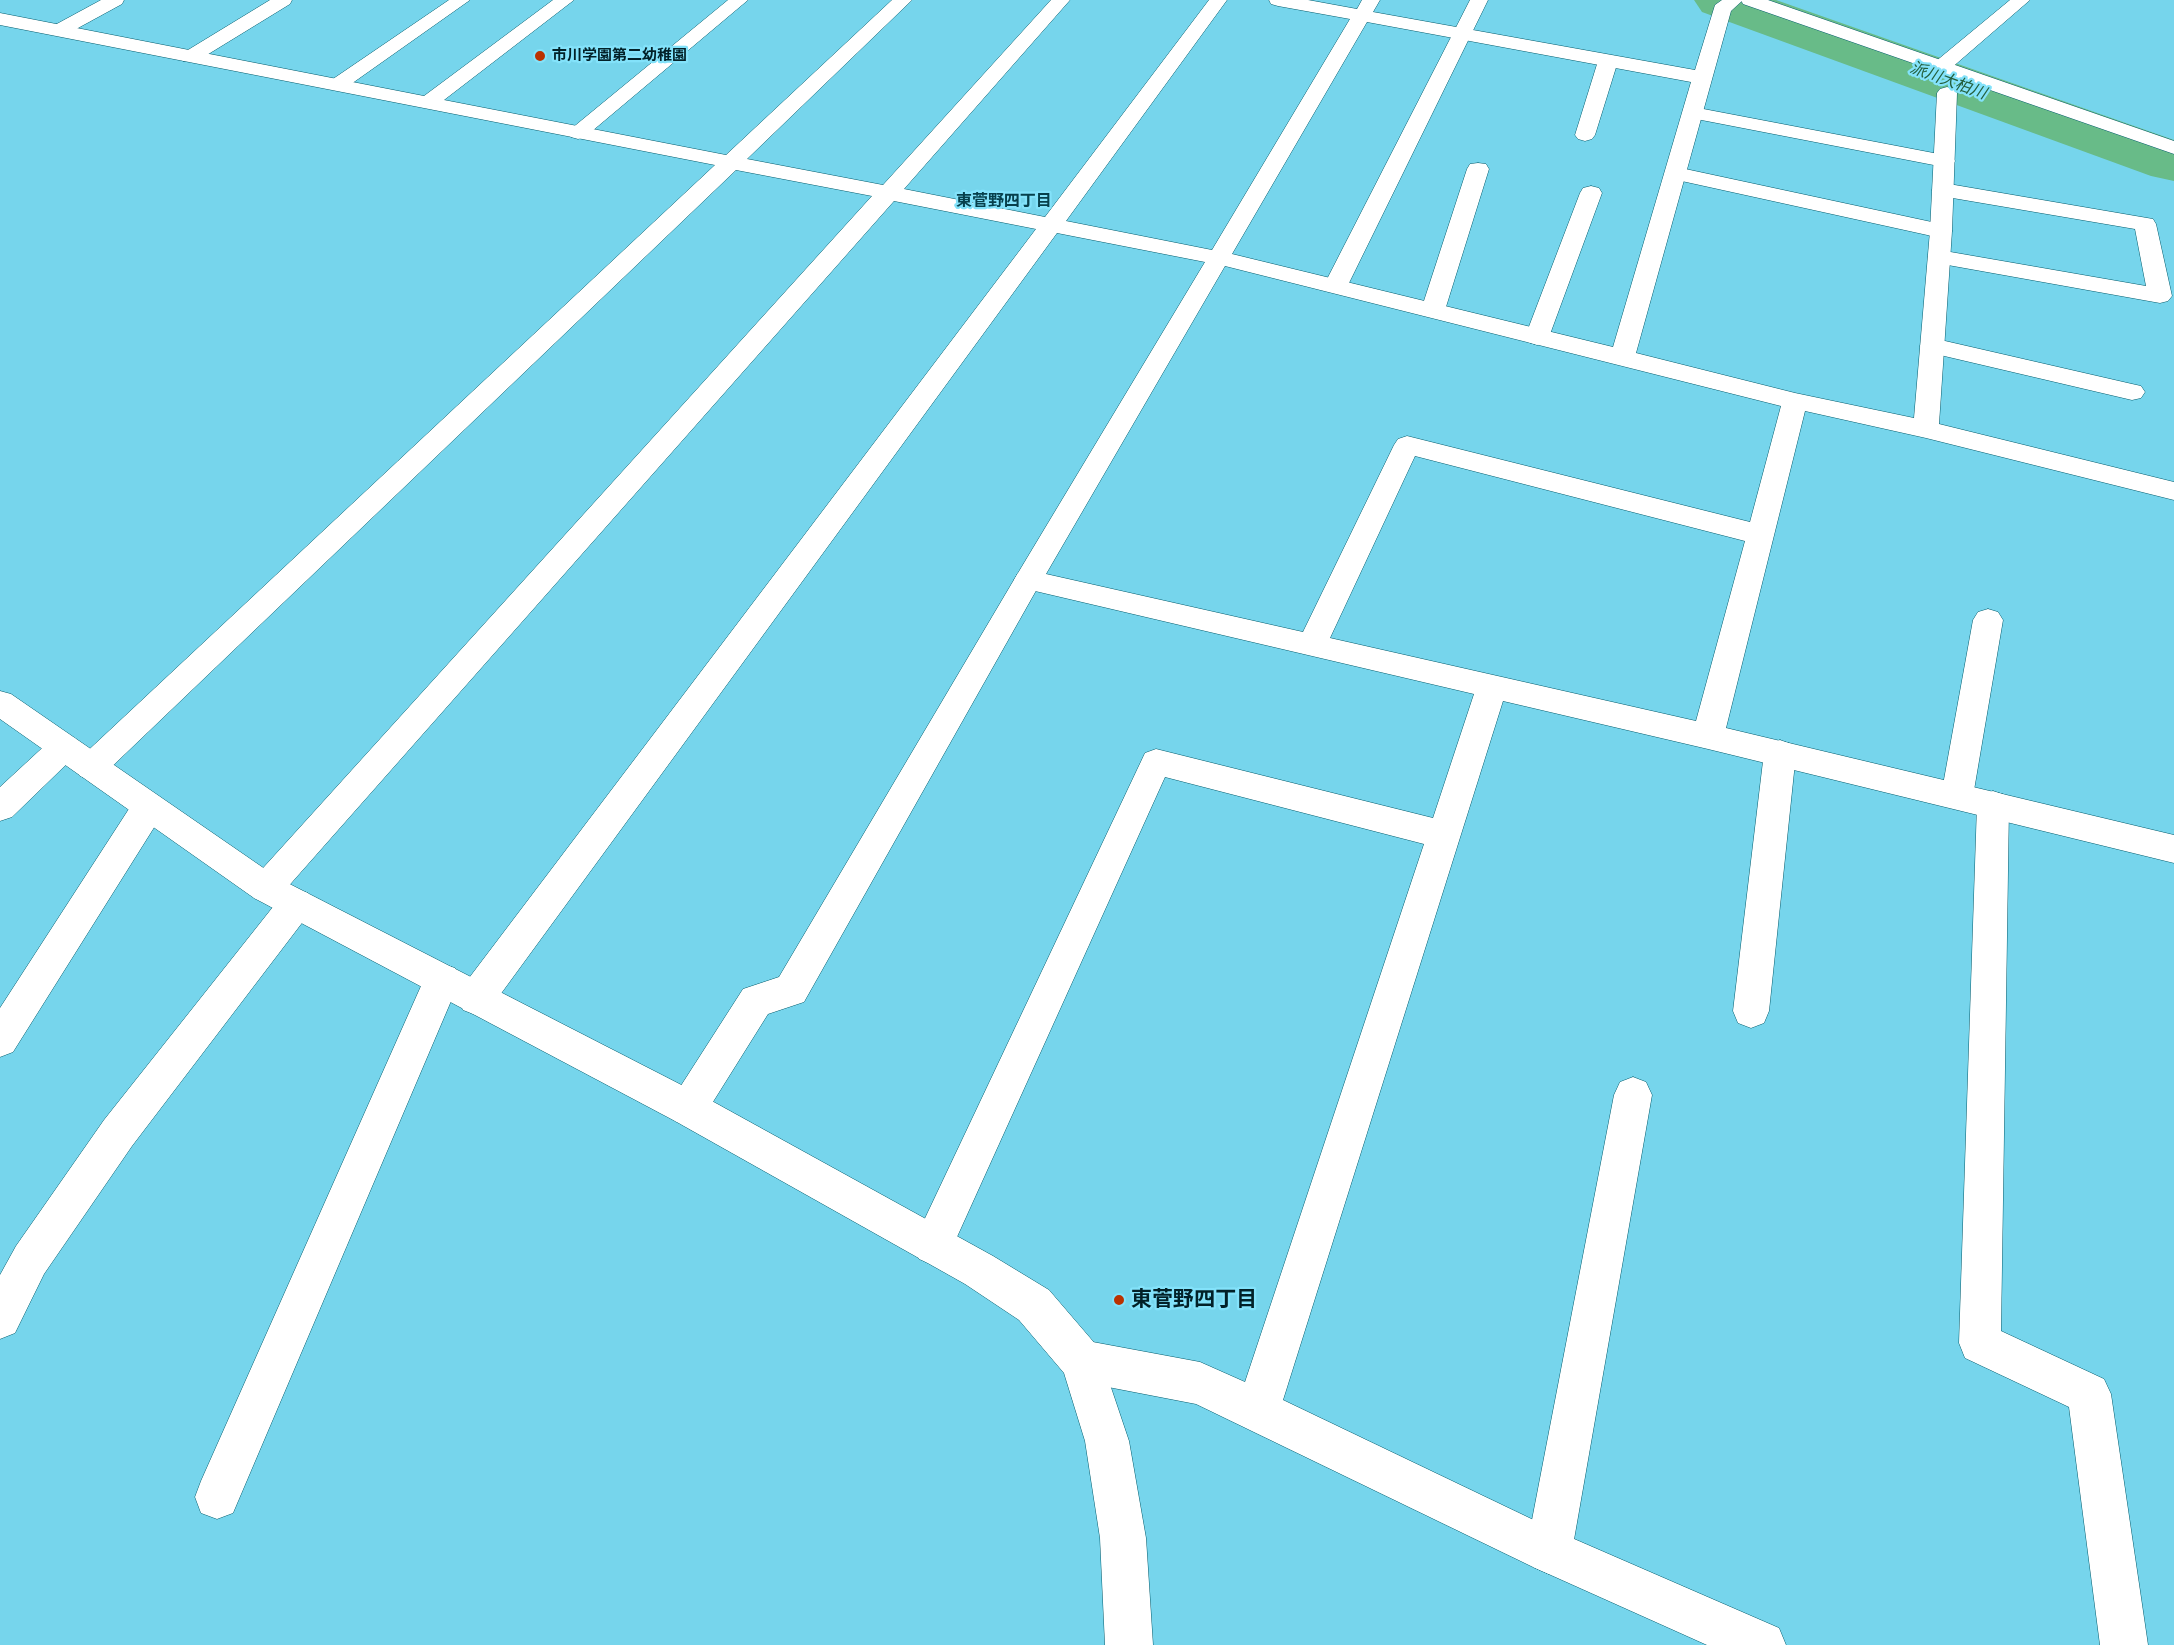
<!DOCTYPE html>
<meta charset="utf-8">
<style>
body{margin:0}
canvas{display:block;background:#76d5ec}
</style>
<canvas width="2174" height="1645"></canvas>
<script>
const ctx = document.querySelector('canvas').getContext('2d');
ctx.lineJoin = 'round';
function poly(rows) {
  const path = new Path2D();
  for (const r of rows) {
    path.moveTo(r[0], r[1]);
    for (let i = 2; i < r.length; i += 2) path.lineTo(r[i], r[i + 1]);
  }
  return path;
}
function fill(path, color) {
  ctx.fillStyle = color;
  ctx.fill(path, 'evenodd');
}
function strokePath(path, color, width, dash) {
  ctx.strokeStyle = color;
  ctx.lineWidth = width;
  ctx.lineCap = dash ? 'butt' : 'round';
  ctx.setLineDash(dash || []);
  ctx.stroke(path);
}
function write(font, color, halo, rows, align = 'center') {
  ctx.font = font + ' "Fira Sans Condensed","Noto Sans JP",sans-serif';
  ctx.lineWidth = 4.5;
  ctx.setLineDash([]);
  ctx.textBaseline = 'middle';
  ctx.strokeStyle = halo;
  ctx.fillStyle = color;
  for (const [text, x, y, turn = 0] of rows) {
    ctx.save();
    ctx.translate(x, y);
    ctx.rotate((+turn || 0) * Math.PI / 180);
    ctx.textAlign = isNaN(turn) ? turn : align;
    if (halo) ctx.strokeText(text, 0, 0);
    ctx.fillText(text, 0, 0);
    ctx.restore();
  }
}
fill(poly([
 [1694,0,1776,0,2174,140,2174,181,2151,176,1702,12,1694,0]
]), '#68bb88');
const lane = poly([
 [101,0,124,0,122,4,67,34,60,36,53,34,51,30,53,26,101,0],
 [270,0,292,0,290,4,197,61,183,61,180,57,183,53,270,0],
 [449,0,470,0,344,89,330,89,327,85,330,81,449,0],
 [728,0,748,0,585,137,578,139,571,137,568,133,571,129,728,0],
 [1470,0,1488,0,1348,285,1344,290,1336,292,1328,290,1324,285,1470,0],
 [1741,0,1768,0,2174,141,2174,154,1743,4,1741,0],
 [1608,55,1615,57,1618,61,1595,135,1592,139,1585,141,1578,139,1575,135,1598,61,1601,57,1608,55],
 [1693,107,1944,155,1952,156,1955,161,1952,166,1944,167,1686,117,1683,113,1686,109,1693,107],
 [1478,163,1486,164,1489,169,1445,310,1441,315,1433,317,1425,315,1421,310,1467,169,1470,164,1478,163],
 [1676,167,1941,224,1949,226,1952,231,1949,236,1941,238,1668,178,1665,173,1668,168,1676,167],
 [1943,183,2153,219,2156,224,2172,296,2168,301,2160,303,1931,262,1928,257,1931,252,1939,250,2146,286,2135,229,1935,195,1932,190,1935,185,1943,183],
 [1591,186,1599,188,1602,193,1549,337,1546,342,1537,345,1528,342,1525,337,1580,193,1583,188,1591,186],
 [1932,338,2132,384,2141,386,2145,392,2141,398,2132,400,1923,351,1920,346,1923,341,1932,338],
 [1028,570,1038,573,1042,580,804,1002,768,1014,701,1121,688,1126,675,1121,669,1108,675,1095,743,989,779,977,1018,573,1028,570],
 [1988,609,1998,612,2003,620,1973,796,1969,806,1957,809,1945,806,1941,796,1973,620,1978,612,1988,609],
 [1780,740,1791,744,1796,753,1769,1011,1764,1023,1751,1028,1738,1023,1733,1011,1764,753,1769,744,1780,740],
 [1993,791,2005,795,2009,805,2001,1331,2104,1379,2111,1394,2148,1645,2100,1645,2069,1407,1965,1358,1959,1343,1977,805,1981,795,1993,791],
 [296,889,308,893,313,904,308,915,132,1146,44,1274,15,1333,0,1339,0,1275,16,1246,104,1120,284,893,296,889],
 [1633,1077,1646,1082,1652,1095,1572,1551,1565,1567,1549,1574,1533,1567,1526,1551,1614,1095,1620,1082,1633,1077]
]);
const street = poly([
 [553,0,574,0,444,100,726,155,892,0,912,0,747,159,883,185,1051,0,1070,0,904,189,1045,217,1209,0,1227,0,1066,221,1212,250,1350,19,1278,6,1271,4,1269,0,1308,0,1357,9,1362,0,1380,0,1373,12,1695,70,1715,5,1722,0,1743,0,1731,11,1636,353,1795,393,1914,418,1930,231,1937,93,1940,89,1947,87,1954,89,1957,93,1952,231,1939,424,2174,482,2174,500,1926,438,1805,411,1726,728,2174,835,2174,863,1708,749,1503,701,1283,1400,1565,1535,1779,1628,1786,1645,1707,1645,1533,1567,1196,1404,1082,1382,1067,1376,1061,1361,1067,1346,1082,1340,1200,1362,1245,1382,1424,844,1165,777,947,1259,933,1265,919,1259,913,1245,919,1231,1145,753,1156,749,1433,818,1474,694,1018,587,1014,580,1018,573,1205,262,1057,233,489,1010,476,1015,463,1010,458,998,463,986,1036,229,894,201,278,898,266,903,254,898,249,888,254,878,872,196,736,170,102,776,91,780,80,776,75,767,80,758,715,165,0,25,0,13,424,96,553,0],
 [1367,22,1691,82,1613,347,1232,254,1367,22],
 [1225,266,1781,406,1750,522,1407,436,1398,439,1394,445,1303,632,1046,574,1225,266],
 [1415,456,1745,541,1696,721,1330,638,1415,456],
 [2010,0,2030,0,1949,70,1935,70,1932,66,1935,62,2010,0],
 [64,734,75,738,80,747,75,756,12,817,0,821,0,787,53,738,64,734],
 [148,794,160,798,164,808,160,818,13,1052,0,1057,0,1008,136,798,148,794],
 [442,964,455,968,460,980,233,1513,217,1519,201,1513,195,1497,201,1481,429,968,442,964]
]);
const secondary = poly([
 [0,691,11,694,278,878,701,1095,993,1256,1049,1290,1097,1346,1129,1441,1146,1538,1153,1645,1105,1645,1100,1538,1085,1441,1064,1373,1019,1320,965,1284,675,1121,254,898,0,719,0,691]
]);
strokePath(lane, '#045c6d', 1);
strokePath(street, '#045c6d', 1);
strokePath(secondary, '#045c6d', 1);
fill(lane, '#fff');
fill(street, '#fff');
fill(secondary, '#fff');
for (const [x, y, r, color] of [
 [540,56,6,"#ba3100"],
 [1119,1300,6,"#ba3100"]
]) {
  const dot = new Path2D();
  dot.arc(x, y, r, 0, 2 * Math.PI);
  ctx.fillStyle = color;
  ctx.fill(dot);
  strokePath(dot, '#83e2fa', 2);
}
write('bold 15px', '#022128', '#83e2fa', [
 ["市川学園第二幼稚園",552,56]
], 'left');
write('italic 16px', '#24603e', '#83e2fa', [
 ["派川大柏川",1948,81,20]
]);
write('bold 16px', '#07404c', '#83e2fa', [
 ["東菅野四丁目",1004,202]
]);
write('bold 21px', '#022128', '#83e2fa', [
 ["東菅野四丁目",1131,1300]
], 'left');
</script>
